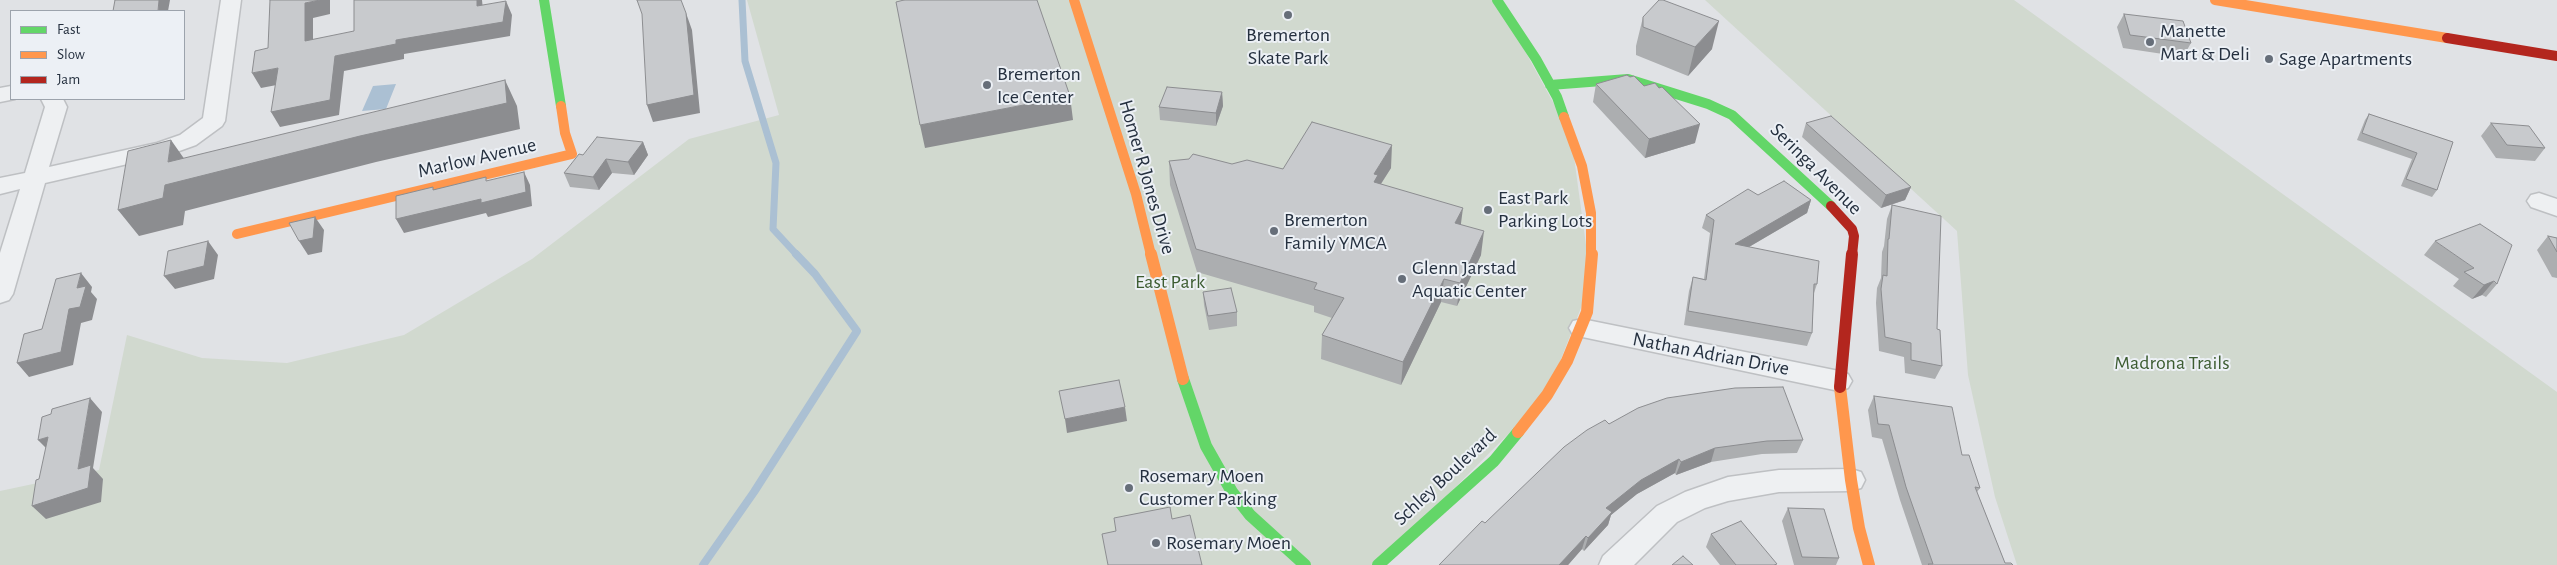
<!DOCTYPE html>
<style>
body{margin:0}
#map{position:relative;width:2557px;height:565px;overflow:hidden;background:#e0e2e5;font-family:"Alegreya Sans",sans-serif}
canvas{display:block}
.legend{position:absolute;left:10px;top:10px;width:175px;height:90px;box-sizing:border-box;background:#ecf0f5;border:1px solid #9ca3ac;margin:0;padding:6px 9px;list-style:none;font-size:15px;color:#25303f}
.legend li{display:flex;align-items:center;gap:10px;height:25px}
.legend b{width:25px;border:1px solid #9ca3ac}
</style>
<div id="map">
<canvas width="2557" height="565"></canvas>
<ul class="legend">
<li><b style="height:6px;background:#63d668"></b>Fast</li>
<li><b style="height:6px;background:#ff974d"></b>Slow</li>
<li><b style="height:6px;background:#b3261e"></b>Jam</li>
</ul>
</div>
<script>
const ctx = document.querySelector('canvas').getContext('2d');
ctx.lineJoin = 'round';
function fill(path, color) {
  ctx.fillStyle = color;
  ctx.fill(path, 'evenodd');
}
function poly(rows) {
  const path = new Path2D();
  for (const r of rows) {
    path.moveTo(r[0], r[1]);
    for (let i = 2; i < r.length; i += 2) path.lineTo(r[i], r[i + 1]);
  }
  return path;
}
function strokePath(path, color, width, dash) {
  ctx.strokeStyle = color;
  ctx.lineWidth = width;
  ctx.lineCap = dash ? 'butt' : 'round';
  ctx.setLineDash(dash || []);
  ctx.stroke(path);
}
function write(font, color, halo, rows, align = 'center') {
  ctx.font = font + ' "Alegreya Sans",sans-serif';
  ctx.lineWidth = 4;
  ctx.setLineDash([]);
  ctx.textBaseline = 'middle';
  ctx.strokeStyle = halo;
  ctx.fillStyle = color;
  for (const [text, x, y, turn = 0] of rows) {
    ctx.save();
    ctx.translate(x, y);
    ctx.rotate((+turn || 0) * Math.PI / 180);
    ctx.textAlign = isNaN(turn) ? turn : align;
    if (halo) ctx.strokeText(text, 0, 0);
    ctx.fillText(text, 0, 0);
    ctx.restore();
  }
}
fill(poly([
 [747,0,1497,0,1571,135,1591,282,1547,395,1378,565,0,565,0,491,99,470,127,335,202,358,287,363,404,335,532,259,689,139,779,115],
 [1705,0,2014,0,2557,392,2557,565,2017,565,1995,497,1968,375,1957,231]
]), '#d1d9cf');
fill(poly([
 [396,84,386,109,362,111,373,86]
]), '#abc0d3');
strokePath(poly([
 [742,0,745,61,776,163,773,229,797,255]
]), '#abc0d3', 7);
strokePath(poly([
 [703,565,754,492,857,331,815,274,796,254]
]), '#abc0d3', 8);
const street = poly([
 [221,0,241,0,225,121,222,126,196,145,171,154,45,183,13,294,9,300,0,303,0,253,20,189,0,194,0,178,25,173,45,107,41,99,63,99,67,107,49,167,157,143,180,135,203,118,221,0],
 [11,86,11,99,15,99,0,102,0,88,11,86],
 [2539,193,2557,199,2557,216,2531,207,2527,201,2531,195,2539,193],
 [1582,319,1839,371,1848,374,1852,381,1848,388,1839,391,1573,335,1569,328,1573,321,1582,319],
 [1851,469,1861,472,1865,480,1861,488,1851,491,1779,492,1728,501,1705,508,1677,522,1634,565,1599,565,1603,556,1657,506,1685,492,1728,477,1779,470,1851,469]
]);
strokePath(street, '#bec0c3', 3);
fill(street, '#eef0f2');
strokePath(poly([
 [544,0,561,106],
 [1497,0,1536,59,1557,97,1564,117],
 [1550,85,1628,79,1708,104,1732,115,1831,206]
]), '#63d668', 10);
strokePath(poly([
 [1183,379,1206,446,1232,492,1250,515,1305,565],
 [1378,565,1494,461,1518,432]
]), '#63d668', 12);
strokePath(poly([
 [1074,0,1136,194,1151,255],
 [2215,0,2447,38],
 [1564,117,1582,166,1591,213,1591,255],
 [237,234,572,154,565,133,561,106]
]), '#ff974d', 10);
strokePath(poly([
 [1151,254,1183,379],
 [1840,387,1851,480,1859,528,1869,565],
 [1518,432,1547,395,1567,361,1587,312,1592,254]
]), '#ff974d', 12);
strokePath(poly([
 [2447,38,2557,56],
 [1831,206,1852,229,1854,236,1852,255]
]), '#b3261e', 10);
strokePath(poly([
 [1840,387,1852,254]
]), '#b3261e', 12);
fill(poly([
 [2124,14,2191,43,2183,57,2123,48,2117,27],
 [1643,17,1712,49,1688,76,1636,55,1636,46],
 [1630,77,1695,143,1645,158,1593,102,1596,84],
 [1222,92,1223,106,1216,126,1160,120,1159,107],
 [2369,114,2453,142,2437,190,2432,197,2401,186,2412,159,2357,140,2365,120],
 [1806,123,1911,187,1905,200,1881,208,1802,137],
 [2491,123,2545,148,2535,161,2496,158,2481,136],
 [643,142,648,155,634,175,612,173,599,190,570,187,564,173,583,155],
 [1169,161,1232,164,1283,169,1391,168,1381,184,1461,225,1481,255,1457,306,1441,302,1401,385,1321,359,1322,335,1332,318,1314,312,1314,306,1197,272,1170,185],
 [1758,195,1811,200,1807,213,1749,247,1817,284,1814,293,1812,333,1807,346,1684,325,1689,291,1693,277,1704,279,1710,233,1702,228,1706,215],
 [1892,205,1937,329,1942,366,1935,379,1905,373,1904,357,1879,351,1876,303,1877,288,1881,278,1882,252,1884,246,1887,219],
 [2548,236,2557,238,2557,278,2552,277,2537,250],
 [2435,241,2497,284,2486,297,2482,295,2472,299,2453,286,2459,279,2424,255],
 [1203,292,1237,312,1237,326,1209,330,1204,305],
 [1874,396,1962,455,1980,488,1977,492,2005,563,2013,565,1922,565,1900,500,1882,439,1872,437,1868,410],
 [1609,424,1803,440,1797,453,1762,454,1711,462,1676,475,1675,473,1637,494,1611,515,1608,525,1584,551,1582,549,1568,565,1439,565,1485,523],
 [1788,508,1839,558,1836,565,1794,565,1782,521],
 [1711,534,1776,565,1720,565,1706,547]
]), '#acaeb0');
fill(poly([
 [159,0,170,0,168,11,158,11],
 [320,0,330,0,330,14,313,18,313,56,305,41,305,3],
 [477,0,482,0,484,20,477,6],
 [506,1,512,15,510,36,404,54,404,59,344,71,339,115,280,127,271,112,335,56,396,40],
 [686,13,692,30,700,113,653,122,647,105],
 [1719,21,1712,49,1688,76,1695,47],
 [278,68,287,83,261,88,252,73],
 [505,80,517,106,520,129,376,162,185,211,183,225,139,236,118,210,168,162,171,140,190,167],
 [1222,92,1223,106,1216,126,1216,113],
 [1070,96,1073,120,925,148,920,125],
 [1700,124,1695,143,1645,158,1649,139],
 [643,142,648,155,634,175,628,162],
 [1392,145,1391,168,1373,196,1374,174],
 [606,159,612,173,599,190,593,177],
 [524,172,530,185,532,206,488,217,486,213,404,233,396,219],
 [1911,187,1905,200,1881,208,1886,195],
 [1811,200,1807,213,1730,258,1735,244],
 [1463,208,1460,231,1455,223],
 [315,217,324,230,322,252,308,255,299,241],
 [1484,231,1481,255,1457,306,1460,283],
 [208,241,218,255,214,279,175,289,164,276],
 [81,273,92,287,91,292,97,299,92,320,81,323,73,365,29,377,17,363,69,309,77,288],
 [1444,279,1441,302,1401,385,1403,362],
 [2494,281,2482,295,2472,299,2484,285],
 [90,398,102,412,93,468,103,479,101,502,46,519,32,506,78,469],
 [1125,407,1127,421,1067,433,1065,419],
 [48,437,51,453,38,440],
 [1715,448,1711,462,1676,475,1681,462],
 [1679,459,1675,473,1637,494,1611,515,1608,525,1584,551,1588,538,1606,508,1641,480],
 [1586,536,1582,549,1568,565,1559,565]
]), '#8c8d90');
const building = poly([
 [115,0,159,0,158,11,113,11,115,0],
 [270,0,320,0,305,3,305,41,354,31,354,0,477,0,477,6,506,1,503,22,396,40,396,44,335,56,330,100,271,112,278,68,252,73,255,51,268,48,270,0],
 [637,0,681,0,686,13,694,95,647,105,642,14,637,0],
 [904,0,1037,0,1070,96,920,125,896,2,904,0],
 [1659,0,1663,0,1719,21,1695,47,1643,27,1643,17,1659,0],
 [2124,14,2183,21,2191,43,2130,35,2124,14],
 [1627,75,1630,77,1634,76,1644,86,1655,83,1659,88,1662,87,1700,124,1649,139,1596,84,1627,75],
 [505,80,507,103,360,136,165,185,163,198,118,210,128,151,171,140,168,162,505,80],
 [1167,87,1222,92,1216,113,1159,107,1167,87],
 [2369,114,2453,142,2437,190,2406,179,2417,153,2362,133,2369,114],
 [1831,116,1911,187,1886,195,1806,123,1831,116],
 [1312,122,1392,145,1374,174,1378,175,1374,182,1463,208,1455,223,1484,231,1460,283,1444,279,1403,362,1322,335,1344,298,1314,289,1317,283,1196,249,1169,161,1189,159,1193,154,1232,164,1247,160,1283,169,1312,122],
 [2491,123,2529,126,2545,148,2507,145,2491,123],
 [597,137,643,142,628,162,606,159,593,177,564,173,579,154,583,155,597,137],
 [524,172,526,192,481,203,481,199,396,219,396,196,433,187,433,190,486,177,486,181,524,172],
 [1784,181,1811,200,1735,244,1819,261,1817,284,1814,284,1812,333,1688,311,1693,277,1706,280,1714,220,1706,215,1748,189,1758,195,1784,181],
 [1892,205,1941,216,1937,329,1940,330,1942,366,1911,360,1911,343,1885,337,1881,289,1883,275,1887,276,1888,239,1889,239,1892,205],
 [315,217,313,238,299,241,289,223,315,217],
 [2480,224,2512,245,2497,284,2494,281,2484,285,2464,272,2474,268,2435,241,2480,224],
 [2548,236,2557,238,2557,252,2548,236],
 [208,241,204,266,164,276,168,251,208,241],
 [81,273,77,288,86,286,80,307,69,309,61,352,17,363,24,334,42,329,56,279,81,273],
 [1231,288,1237,312,1208,316,1203,292,1231,288],
 [1119,380,1125,407,1065,419,1059,391,1119,380],
 [1783,387,1803,440,1767,441,1715,448,1681,462,1679,459,1641,480,1606,508,1612,512,1588,538,1586,536,1559,565,1439,565,1482,521,1485,523,1564,447,1587,430,1605,420,1609,424,1638,408,1667,398,1735,388,1783,387],
 [1874,396,1952,407,1962,455,1969,455,1980,488,1975,487,2005,563,2011,563,2013,565,1929,565,1928,564,1933,564,1906,487,1889,425,1878,424,1874,396],
 [90,398,78,469,91,465,88,488,32,506,36,480,39,479,48,437,38,440,42,417,51,414,52,409,90,398],
 [1170,507,1172,519,1190,515,1202,565,1108,565,1102,534,1116,531,1114,518,1170,507],
 [1788,508,1824,509,1839,558,1802,557,1788,508],
 [1741,521,1777,564,1774,565,1736,565,1711,534,1741,521],
 [1683,556,1693,565,1672,565,1683,556]
]);
fill(building, '#c8cacd');
strokePath(building, '#8c8d90', 1);
for (const [x, y, r, color] of [
 [1288,15,5,"#666e79"],
 [2150,42,5,"#666e79"],
 [2269,59,5,"#666e79"],
 [987,85,5,"#666e79"],
 [1488,210,5,"#666e79"],
 [1274,231,5,"#666e79"],
 [1402,279,5,"#666e79"],
 [1129,488,5,"#666e79"],
 [1156,543,5,"#666e79"]
]) {
  const dot = new Path2D();
  dot.arc(x, y, r, 0, 2 * Math.PI);
  ctx.fillStyle = color;
  ctx.fill(dot);
  strokePath(dot, '#ecf0f5', 2);
}
write('20px', '#25303f', '#ecf0f5', [
 ["Manette",2160,31],
 ["Mart & Deli",2160,54],
 ["Bremerton",1288,35,"center"],
 ["Skate Park",1288,58,"center"],
 ["Sage Apartments",2279,59],
 ["Bremerton",997,74],
 ["Ice Center",997,97],
 ["East Park",1498,198],
 ["Parking Lots",1498,221],
 ["Bremerton",1284,220],
 ["Family YMCA",1284,243],
 ["Glenn Jarstad",1412,268],
 ["Aquatic Center",1412,291],
 ["Rosemary Moen",1139,476],
 ["Customer Parking",1139,499],
 ["Rosemary Moen",1166,543]
], 'left');
write('20px', '#25303f', '#ecf0f5', [
 ["Marlow Avenue",477,158,-13],
 ["Seringa Avenue",1816,169,45],
 ["Homer R Jones Drive",1147,177,74],
 ["Nathan Adrian Drive",1711,354,11],
 ["Schley Boulevard",1445,477,-43]
]);
write('20px', '#3c5c31', '#ecf0f5', [
 ["East Park",1170,282],
 ["Madrona Trails",2172,363]
]);
</script>
